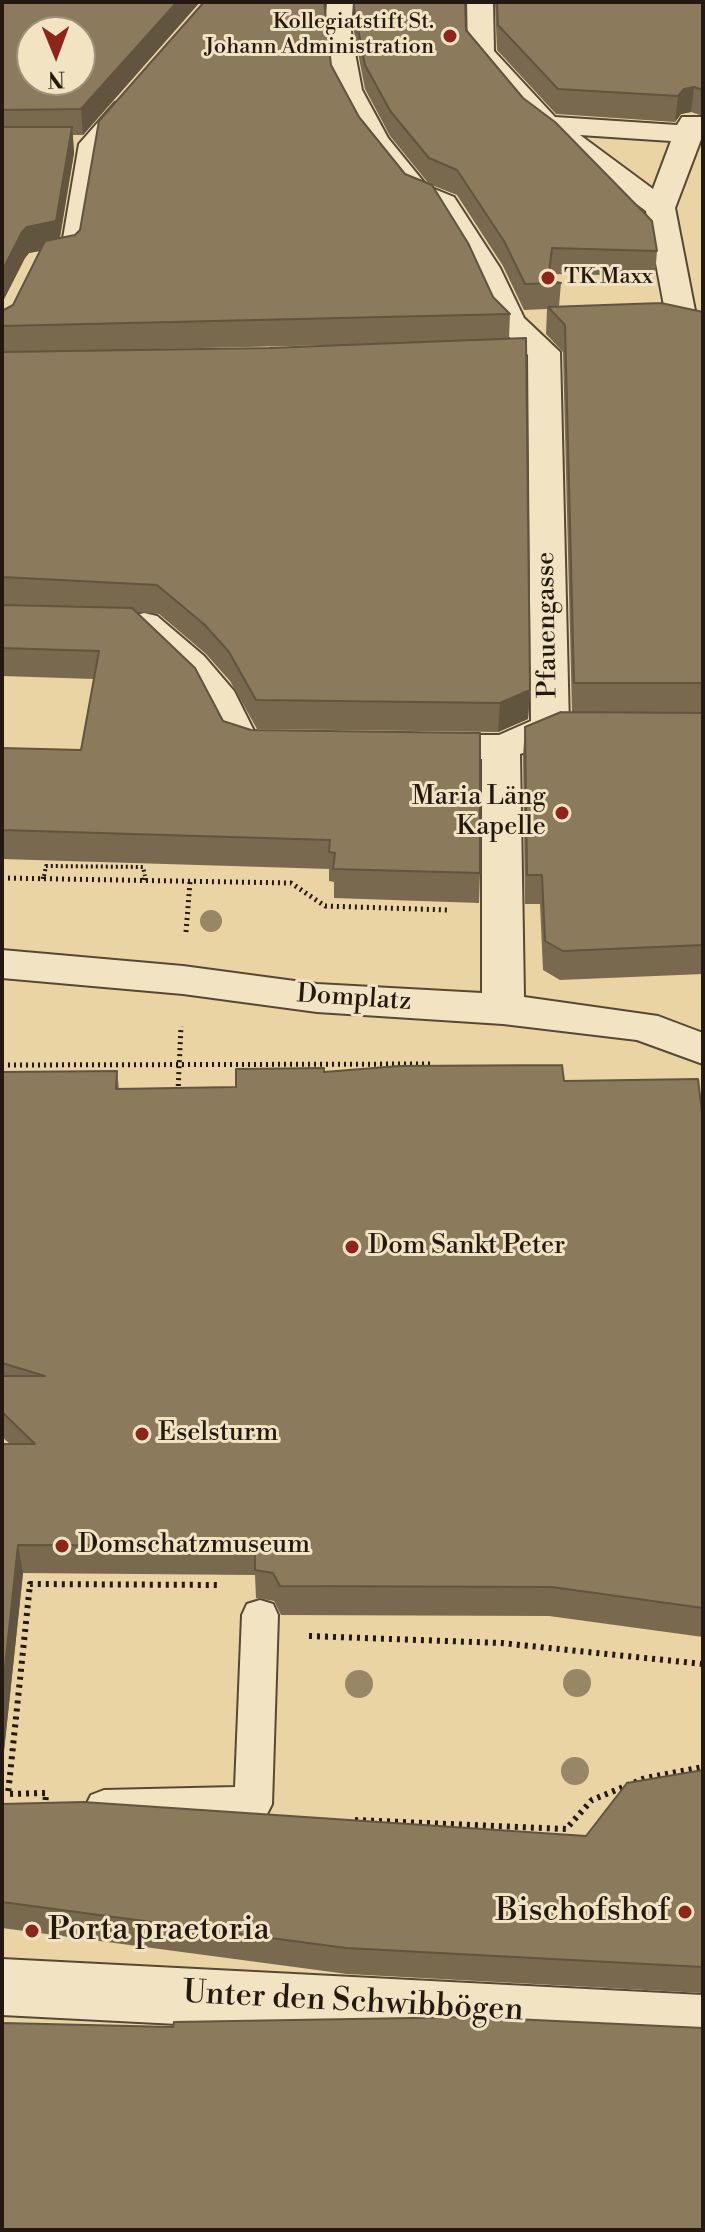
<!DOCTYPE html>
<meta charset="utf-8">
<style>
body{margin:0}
#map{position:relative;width:705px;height:2232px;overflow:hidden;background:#ebd4a3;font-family:"Libre Bodoni",serif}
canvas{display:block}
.frame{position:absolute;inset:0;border:4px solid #231910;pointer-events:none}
.north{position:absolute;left:16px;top:16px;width:80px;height:80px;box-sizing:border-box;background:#f2e3c3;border:2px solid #9f927b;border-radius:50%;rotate:179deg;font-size:22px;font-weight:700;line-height:32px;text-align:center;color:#231910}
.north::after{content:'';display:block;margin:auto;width:28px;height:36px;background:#8f2418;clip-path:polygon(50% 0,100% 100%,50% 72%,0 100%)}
</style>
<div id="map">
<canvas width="705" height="2232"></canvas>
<div class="frame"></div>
<div class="north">N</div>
</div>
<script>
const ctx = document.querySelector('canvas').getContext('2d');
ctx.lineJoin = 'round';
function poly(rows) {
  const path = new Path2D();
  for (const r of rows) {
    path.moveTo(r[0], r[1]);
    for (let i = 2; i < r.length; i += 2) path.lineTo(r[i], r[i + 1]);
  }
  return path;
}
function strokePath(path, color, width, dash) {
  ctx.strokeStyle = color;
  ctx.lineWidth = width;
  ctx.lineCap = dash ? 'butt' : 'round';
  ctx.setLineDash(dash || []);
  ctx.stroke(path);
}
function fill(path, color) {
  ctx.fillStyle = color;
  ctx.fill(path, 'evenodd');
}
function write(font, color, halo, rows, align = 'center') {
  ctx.font = font + ' "Libre Bodoni",serif';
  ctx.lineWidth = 6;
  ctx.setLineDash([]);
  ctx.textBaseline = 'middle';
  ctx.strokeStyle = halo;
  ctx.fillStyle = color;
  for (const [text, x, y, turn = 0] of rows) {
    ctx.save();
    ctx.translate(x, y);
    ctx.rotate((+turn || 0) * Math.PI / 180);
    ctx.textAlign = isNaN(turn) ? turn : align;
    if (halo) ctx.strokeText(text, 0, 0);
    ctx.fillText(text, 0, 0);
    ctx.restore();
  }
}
const service = poly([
 [122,101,131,107,98,145,80,255,70,261,45,262,42,258,45,254,61,250,79,144,115,103,122,101],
 [260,1600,273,1604,278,1615,272,1804,266,1816,253,1821,104,1824,91,1819,85,1807,91,1795,104,1790,235,1787,242,1615,247,1604,260,1600]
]);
const pedestrian = poly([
 [327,2,353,2,351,32,362,90,388,138,427,186,454,197,500,268,524,318,560,352,569,726,563,734,543,746,520,754,524,997,658,1016,703,1033,703,1064,637,1040,503,1024,317,1012,183,994,2,978,2,950,183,966,317,984,482,993,482,759,419,759,406,755,400,747,406,739,419,735,499,735,531,721,528,355,495,323,470,268,433,209,407,198,362,141,334,90,325,32,327,2],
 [467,2,493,2,494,51,555,117,677,125,682,117,702,117,703,134,675,208,696,316,692,323,681,325,670,323,666,316,646,211,524,121,472,58,468,52,467,2],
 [580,135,671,141,653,189,580,135],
 [144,613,157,616,204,656,234,691,254,731,295,739,301,747,295,755,282,759,227,748,199,695,126,624,131,616,144,613]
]);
const minor = poly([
 [2,1959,703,1995,703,2051,2,2015,2,1959]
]);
strokePath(service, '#554835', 4);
strokePath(pedestrian, '#554835', 4);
strokePath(minor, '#554835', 4);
strokePath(poly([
 [44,876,46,866,143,867,145,876]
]), '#231910', 4, [2, 3]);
strokePath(poly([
 [2,878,291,883,325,906,448,910],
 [43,879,44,874],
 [144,880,145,874],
 [186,932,190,882],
 [2,1065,434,1064],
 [178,1092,181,1026]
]), '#231910', 5, [2, 4]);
strokePath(poly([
 [309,1636,501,1643,703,1664],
 [45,1808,46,1793,8,1794,30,1584,221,1585],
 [355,1820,566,1829,592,1800,645,1778,703,1767]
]), '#231910', 6, [3, 5]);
fill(service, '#f2e3c3');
fill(pedestrian, '#f2e3c3');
fill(minor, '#f2e3c3');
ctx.fillStyle = '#988766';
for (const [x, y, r] of [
 [211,921,11],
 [577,1683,14],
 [359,1684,14],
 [575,1771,14]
]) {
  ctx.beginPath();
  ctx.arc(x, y, r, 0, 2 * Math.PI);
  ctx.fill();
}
fill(poly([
 [2,2,200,2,83,135,73,135,74,153,60,238,75,235,331,65,359,117,493,297,510,314,509,339,530,690,528,719,498,732,257,729,230,681,206,654,159,614,136,612,223,721,480,873,479,903,334,898,334,882,329,881,329,869,2,859,2,748,81,750,94,679,2,676,2,311,13,305,40,251,29,253,25,258,2,303],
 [334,345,269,348,158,349],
 [354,2,466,30,523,98,657,251,655,276,551,274,550,281,561,283,559,306,703,312,703,712,572,712,563,352,546,334,547,309,524,310,503,266,457,195,429,184,390,136,365,89,354,32],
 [495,2,703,2,703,116,691,112,681,114,675,122,556,114,497,50],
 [703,713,703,974,560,980,543,970,540,904,525,904,523,756,525,727],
 [117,1071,119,1089,236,1087,324,1072,564,1081,703,1121,703,1637,549,1616,281,1615,274,1601,256,1598,255,1575,23,1573,2,1770,2,1444,10,1444,2,1437,2,1072],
 [703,1770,703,1993,347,1974,2,1928,2,1804,586,1836]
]), '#78694f');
fill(poly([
 [177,2,200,2,83,135,81,109],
 [694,87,691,112,681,114,675,122,678,96,684,89],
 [72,127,74,153,58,247,29,253,25,258,2,303,2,271],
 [530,690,528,719,498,732,500,703],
 [18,1545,23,1573,2,1769,2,1695]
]), '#615540');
const building = poly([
 [2,2,177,2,81,109,2,110,2,2],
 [32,32,80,32,80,80,32,80,32,32],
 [204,2,324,2,331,65,359,117,405,174,432,185,468,243,493,297,510,314,2,326,2,311,13,305,45,241,75,235,80,230,99,121,204,2],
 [354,2,465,2,466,30,523,98,555,122,652,221,657,251,552,248,548,280,561,283,525,284,504,241,457,170,429,158,391,112,365,65,354,8,354,2],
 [497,2,703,2,703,90,694,87,684,89,678,96,558,89,498,25,497,2],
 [2,127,72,127,56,221,27,227,22,232,2,271,2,127],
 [661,303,703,312,703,683,574,683,565,325,548,307,661,303],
 [526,338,530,690,500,703,256,700,229,652,205,625,157,585,2,577,2,352,269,348,526,338],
 [2,605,132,608,195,668,223,721,251,730,480,733,480,873,333,869,335,853,329,852,330,840,2,830,2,748,81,750,99,651,2,648,2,605],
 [561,712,703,713,703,945,563,951,545,941,542,875,527,875,525,727,561,712],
 [562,1065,564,1081,698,1079,703,1121,703,1608,552,1587,280,1586,273,1573,255,1570,255,1546,18,1545,2,1695,2,1444,35,1444,2,1412,2,1376,45,1376,2,1363,2,1072,117,1071,116,1089,236,1087,236,1069,324,1068,324,1072,399,1066,562,1065],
 [703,1770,703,1967,346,1948,2,1902,2,1804,83,1802,586,1836,627,1783,703,1770],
 [472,2017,703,2028,703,2230,2,2230,2,2023,173,2027,174,2022,472,2017]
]);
fill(building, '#8b7a5c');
strokePath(building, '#615540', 2);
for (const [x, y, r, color] of [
 [450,36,8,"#8f2418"],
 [548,278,8,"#8f2418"],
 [562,813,8,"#8f2418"],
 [352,1247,8,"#8f2418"],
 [142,1434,8,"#8f2418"],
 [62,1546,8,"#8f2418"],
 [685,1912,8,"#8f2418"],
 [32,1931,8,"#8f2418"]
]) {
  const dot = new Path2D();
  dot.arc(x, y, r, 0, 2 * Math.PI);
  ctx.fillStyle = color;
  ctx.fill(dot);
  strokePath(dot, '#f2e3c3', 3);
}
write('22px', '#231910', '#f2e3c3', [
 ["Kollegiatstift St.",434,23],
 ["Johann Administration",434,48],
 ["TK Maxx",564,278,"left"]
], 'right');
write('26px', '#231910', '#f2e3c3', [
 ["Pfauengasse",548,625,-91],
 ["Domplatz",354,999,4]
]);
write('26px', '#231910', '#f2e3c3', [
 ["Maria Läng",546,798,"right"],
 ["Kapelle",546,828,"right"],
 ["Dom Sankt Peter",368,1247],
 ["Eselsturm",158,1434],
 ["Domschatzmuseum",78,1546]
], 'left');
write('32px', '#231910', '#f2e3c3', [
 ["Bischofshof",669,1912],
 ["Porta praetoria",48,1931,"left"]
], 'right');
write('32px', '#231910', '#f2e3c3', [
 ["Unter den Schwibbögen",353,2003,3]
]);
</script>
